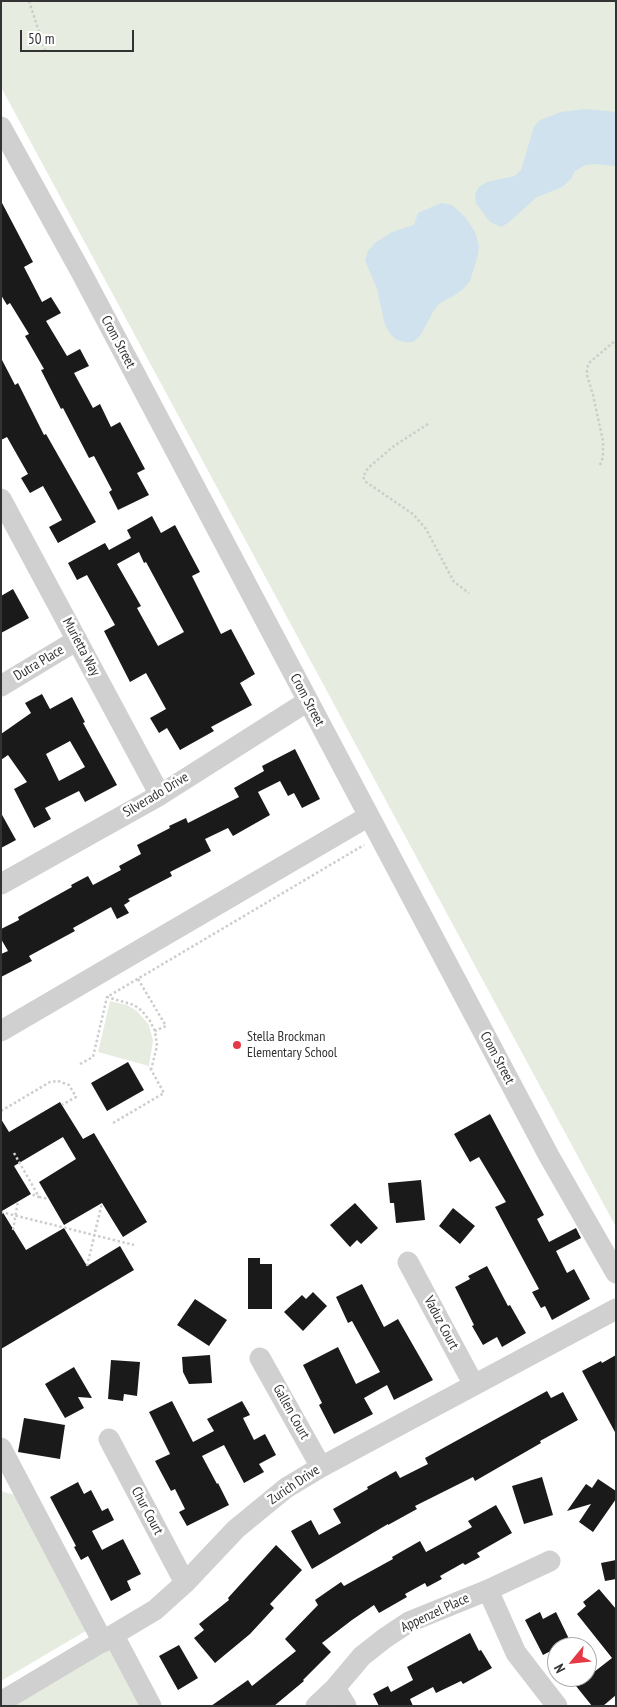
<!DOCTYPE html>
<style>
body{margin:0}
#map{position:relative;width:617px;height:1707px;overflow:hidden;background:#fff;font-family:"PT Sans Narrow",sans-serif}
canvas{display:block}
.frame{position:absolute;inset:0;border:2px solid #333;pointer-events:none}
.north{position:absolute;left:547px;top:1637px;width:50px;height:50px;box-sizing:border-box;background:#fff;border:1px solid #adadad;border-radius:50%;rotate:242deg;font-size:14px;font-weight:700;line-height:20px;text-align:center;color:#333}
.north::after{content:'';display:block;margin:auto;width:18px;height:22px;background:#e63946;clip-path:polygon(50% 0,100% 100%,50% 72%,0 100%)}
.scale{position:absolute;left:20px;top:30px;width:114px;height:22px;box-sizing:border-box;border:2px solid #333;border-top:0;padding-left:6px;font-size:15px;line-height:18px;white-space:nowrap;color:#333;-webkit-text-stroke:4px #fff;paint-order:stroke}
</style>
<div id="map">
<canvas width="617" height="1707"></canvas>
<div class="frame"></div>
<div class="north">N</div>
<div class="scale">50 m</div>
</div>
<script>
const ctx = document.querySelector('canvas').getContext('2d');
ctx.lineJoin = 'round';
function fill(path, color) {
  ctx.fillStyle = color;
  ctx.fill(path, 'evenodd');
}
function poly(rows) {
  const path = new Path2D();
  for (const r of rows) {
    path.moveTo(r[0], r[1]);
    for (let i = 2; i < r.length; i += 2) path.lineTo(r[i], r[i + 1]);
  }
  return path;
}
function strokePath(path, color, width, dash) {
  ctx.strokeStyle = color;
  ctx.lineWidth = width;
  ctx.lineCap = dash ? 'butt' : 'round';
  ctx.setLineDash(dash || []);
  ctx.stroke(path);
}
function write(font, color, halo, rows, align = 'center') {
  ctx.font = font + ' "PT Sans Narrow",sans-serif';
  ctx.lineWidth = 5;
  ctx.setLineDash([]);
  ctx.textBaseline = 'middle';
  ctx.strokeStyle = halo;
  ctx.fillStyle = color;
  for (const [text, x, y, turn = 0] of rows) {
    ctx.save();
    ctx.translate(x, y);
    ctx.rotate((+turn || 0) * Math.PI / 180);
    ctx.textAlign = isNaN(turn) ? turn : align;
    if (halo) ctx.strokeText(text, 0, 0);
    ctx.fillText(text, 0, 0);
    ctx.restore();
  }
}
fill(poly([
 [1,1,616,1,616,1227,1,87],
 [110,1001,127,1005,137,1011,149,1025,153,1041,149,1066,98,1052],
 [1,1491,18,1496,89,1629,1,1681],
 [114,1636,151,1706,1,1706]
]), '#e6ecdf');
fill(poly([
 [586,109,616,112,616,166,595,164,585,165,575,171,571,179,562,187,537,197,508,223,501,227,490,222,476,203,475,194,479,187,487,182,515,176,521,170,534,127,540,120,561,112],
 [441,203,452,205,466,218,475,232,479,246,478,255,470,281,464,288,455,295,440,303,434,310,420,336,413,342,405,342,397,340,391,335,385,325,377,289,365,260,368,251,375,243,392,232,414,225,418,213]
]), '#cfe2ee');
fill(poly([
 [1,201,33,262,24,267,42,302,51,297,61,313,46,321,67,356,80,349,89,366,74,373,93,408,100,404,111,427,120,422,145,469,137,473,149,495,118,510,109,492,112,490,94,456,89,458,63,408,61,409,41,370,44,369,25,336,29,334,10,303,7,305,1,295],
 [1,358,15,385,18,383,44,435,46,434,96,522,58,543,49,527,62,520,43,486,30,493,21,478,28,474,7,437,1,440],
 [152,516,161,533,175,525,200,572,192,576,221,634,231,629,255,674,240,683,252,705,211,727,214,731,180,750,167,728,159,733,150,718,166,709,146,673,130,682,104,631,115,625,87,575,77,580,68,563,105,543,109,550,131,538,127,530],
 [139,552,144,563,146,562,184,632,158,646,137,608,141,606,117,564],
 [13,589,29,618,1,633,1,596],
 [42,694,50,709,72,697,85,722,83,723,117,785,85,802,79,791,45,808,51,819,34,828,14,789,27,782,8,755,1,760,1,734,31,713,25,703],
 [70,741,85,767,59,781,46,754],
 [295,749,320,799,302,808,294,793,288,796,280,781,258,792,270,815,233,836,228,828,205,839,211,851,170,872,172,876,128,899,130,901,124,905,129,913,117,919,111,907,73,928,75,931,29,956,32,961,1,977,1,954,8,951,1,939,1,929,19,920,18,917,72,887,71,885,88,876,93,885,121,870,119,866,141,854,137,845,170,828,169,826,186,818,188,823,239,797,234,788,264,771,262,766],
 [1,813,16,840,1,848],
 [128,1062,144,1090,107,1111,91,1083],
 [60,1102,83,1139,94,1133,147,1222,123,1237,102,1203,64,1225,39,1182,76,1159,63,1137,14,1166,31,1194,2,1211,26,1250,64,1228,87,1266,120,1246,134,1270,1,1349,1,1119,9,1132],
 [490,1114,544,1215,537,1219,549,1242,576,1228,581,1238,556,1251,567,1273,574,1269,590,1299,552,1320,545,1306,541,1308,532,1292,539,1289,495,1207,506,1202,479,1157,470,1162,454,1134],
 [421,1180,425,1220,396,1223,394,1203,390,1203,388,1183],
 [355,1203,378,1228,361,1244,357,1240,350,1247,330,1225],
 [453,1208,475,1226,460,1244,439,1226],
 [248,1258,260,1258,260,1264,272,1264,272,1309,248,1309],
 [487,1266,508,1306,510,1305,526,1333,502,1347,497,1337,483,1345,472,1326,474,1325,455,1287,470,1279,468,1276],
 [362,1284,384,1327,398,1319,433,1380,394,1400,387,1385,364,1398,373,1414,334,1434,319,1405,322,1403,303,1365,338,1347,356,1384,380,1372,352,1321,348,1323,336,1297],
 [313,1292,327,1306,303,1331,284,1312,302,1295,306,1299],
 [195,1299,227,1320,209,1346,177,1325],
 [210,1355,212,1383,189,1384,183,1372,182,1357],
 [616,1355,616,1434,582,1371,601,1361,602,1363],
 [111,1360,140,1362,137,1396,124,1394,123,1401,108,1399],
 [74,1367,92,1398,78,1397,84,1408,65,1418,45,1384],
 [547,1391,551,1398,563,1392,578,1420,540,1441,541,1443,475,1481,473,1477,415,1506,417,1509,388,1525,388,1524,312,1569,291,1531,311,1520,319,1535,341,1523,333,1509,368,1489,367,1487,396,1471,400,1478,428,1464,425,1458],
 [172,1401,193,1442,214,1431,207,1419,242,1401,250,1415,243,1418,254,1440,265,1434,276,1455,259,1464,264,1472,244,1483,224,1445,202,1456,217,1484,218,1483,229,1505,187,1526,179,1512,185,1509,175,1489,171,1491,155,1461,170,1454,149,1412],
 [24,1418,65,1425,60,1459,18,1452],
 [542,1477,553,1515,524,1524,512,1486],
 [598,1479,616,1491,616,1499,593,1532,579,1522,591,1504,567,1511,586,1484,592,1488],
 [78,1482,84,1494,91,1490,102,1511,108,1508,114,1520,92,1531,102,1550,123,1539,141,1574,127,1581,131,1590,111,1601,88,1556,81,1560,74,1547,76,1546,50,1497],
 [496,1505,512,1533,477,1553,480,1557,465,1565,463,1563,440,1576,442,1579,427,1587,425,1583,405,1594,407,1597,379,1613,374,1605,352,1620,322,1643,331,1652,303,1680,304,1681,274,1706,211,1706,248,1680,252,1686,296,1651,285,1639,318,1605,315,1600,341,1582,344,1586,393,1559,392,1557,420,1541,426,1552,472,1527,468,1521],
 [276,1545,302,1570,270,1604,274,1608,250,1634,215,1663,194,1638,204,1630,199,1624,229,1600,228,1598],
 [616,1560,616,1579,605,1581,601,1563],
 [599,1589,616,1609,616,1695,603,1706,592,1706,576,1686,612,1658,577,1614,586,1606,583,1602],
 [540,1612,543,1619,556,1612,570,1641,543,1655,525,1620],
 [470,1633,479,1651,481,1650,492,1668,463,1684,461,1681,436,1693,433,1687,410,1699,413,1706,379,1706,373,1694,388,1686,391,1692,413,1680,407,1667],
 [179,1645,198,1678,178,1690,159,1656]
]), '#1a1a1a');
strokePath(poly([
 [29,1,46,53],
 [428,424,394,446,368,468,363,477,366,482,413,514,426,529,454,582,469,593],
 [600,465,603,457,603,441,593,395,587,375,587,368,590,362,616,340],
 [138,979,166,1026,155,1031],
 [80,1064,93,1057,107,997],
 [151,1070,157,1046,155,1031,150,1021,142,1011,134,1005,107,997,364,845],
 [1,1111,50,1082,58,1081,69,1085,76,1097,62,1105],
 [113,1123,164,1093,149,1066],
 [14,1153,39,1197,31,1194],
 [39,1197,49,1199],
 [1,1212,134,1245],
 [13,1230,18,1201],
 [87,1266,102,1203]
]), '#cdcdcd', 2.5, [2.5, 2.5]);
strokePath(poly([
 [1,127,81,272,549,1156,616,1273],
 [1,499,160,795],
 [1,686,77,640],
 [1,884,160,795,308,701],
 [1,1031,369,816],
 [408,1262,474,1385],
 [260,1358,321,1467],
 [109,1439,185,1583],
 [1,1448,103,1642],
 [488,1590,516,1653,557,1706],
 [114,1636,151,1706],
 [335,1688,346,1706],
 [1,1702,155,1610,185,1583,236,1529,286,1488,321,1467,616,1309],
 [316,1706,335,1688,362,1656,385,1638,409,1622,488,1590,550,1561]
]), '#d0d0d0', 21);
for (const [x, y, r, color] of [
 [237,1045,5,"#e63946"]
]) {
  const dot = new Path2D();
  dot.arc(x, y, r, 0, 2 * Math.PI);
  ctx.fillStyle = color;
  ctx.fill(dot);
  strokePath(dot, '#fff', 2);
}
write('14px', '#333', '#fff', [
 ["Crom Street",118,342,62],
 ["Murietta Way",81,647,62],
 ["Dutra Place",39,663,-31],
 ["Crom Street",307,700,62],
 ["Silverado Drive",156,795,-31],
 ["Crom Street",497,1058,62],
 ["Vaduz Court",441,1323,62],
 ["Gallen Court",291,1412,61],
 ["Zurich Drive",294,1485,-34],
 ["Chur Court",147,1511,62],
 ["Appenzel Place",435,1613,-25]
]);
write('14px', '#333', '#fff', [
 ["Stella Brockman",247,1037],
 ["Elementary School",247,1053]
], 'left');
</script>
